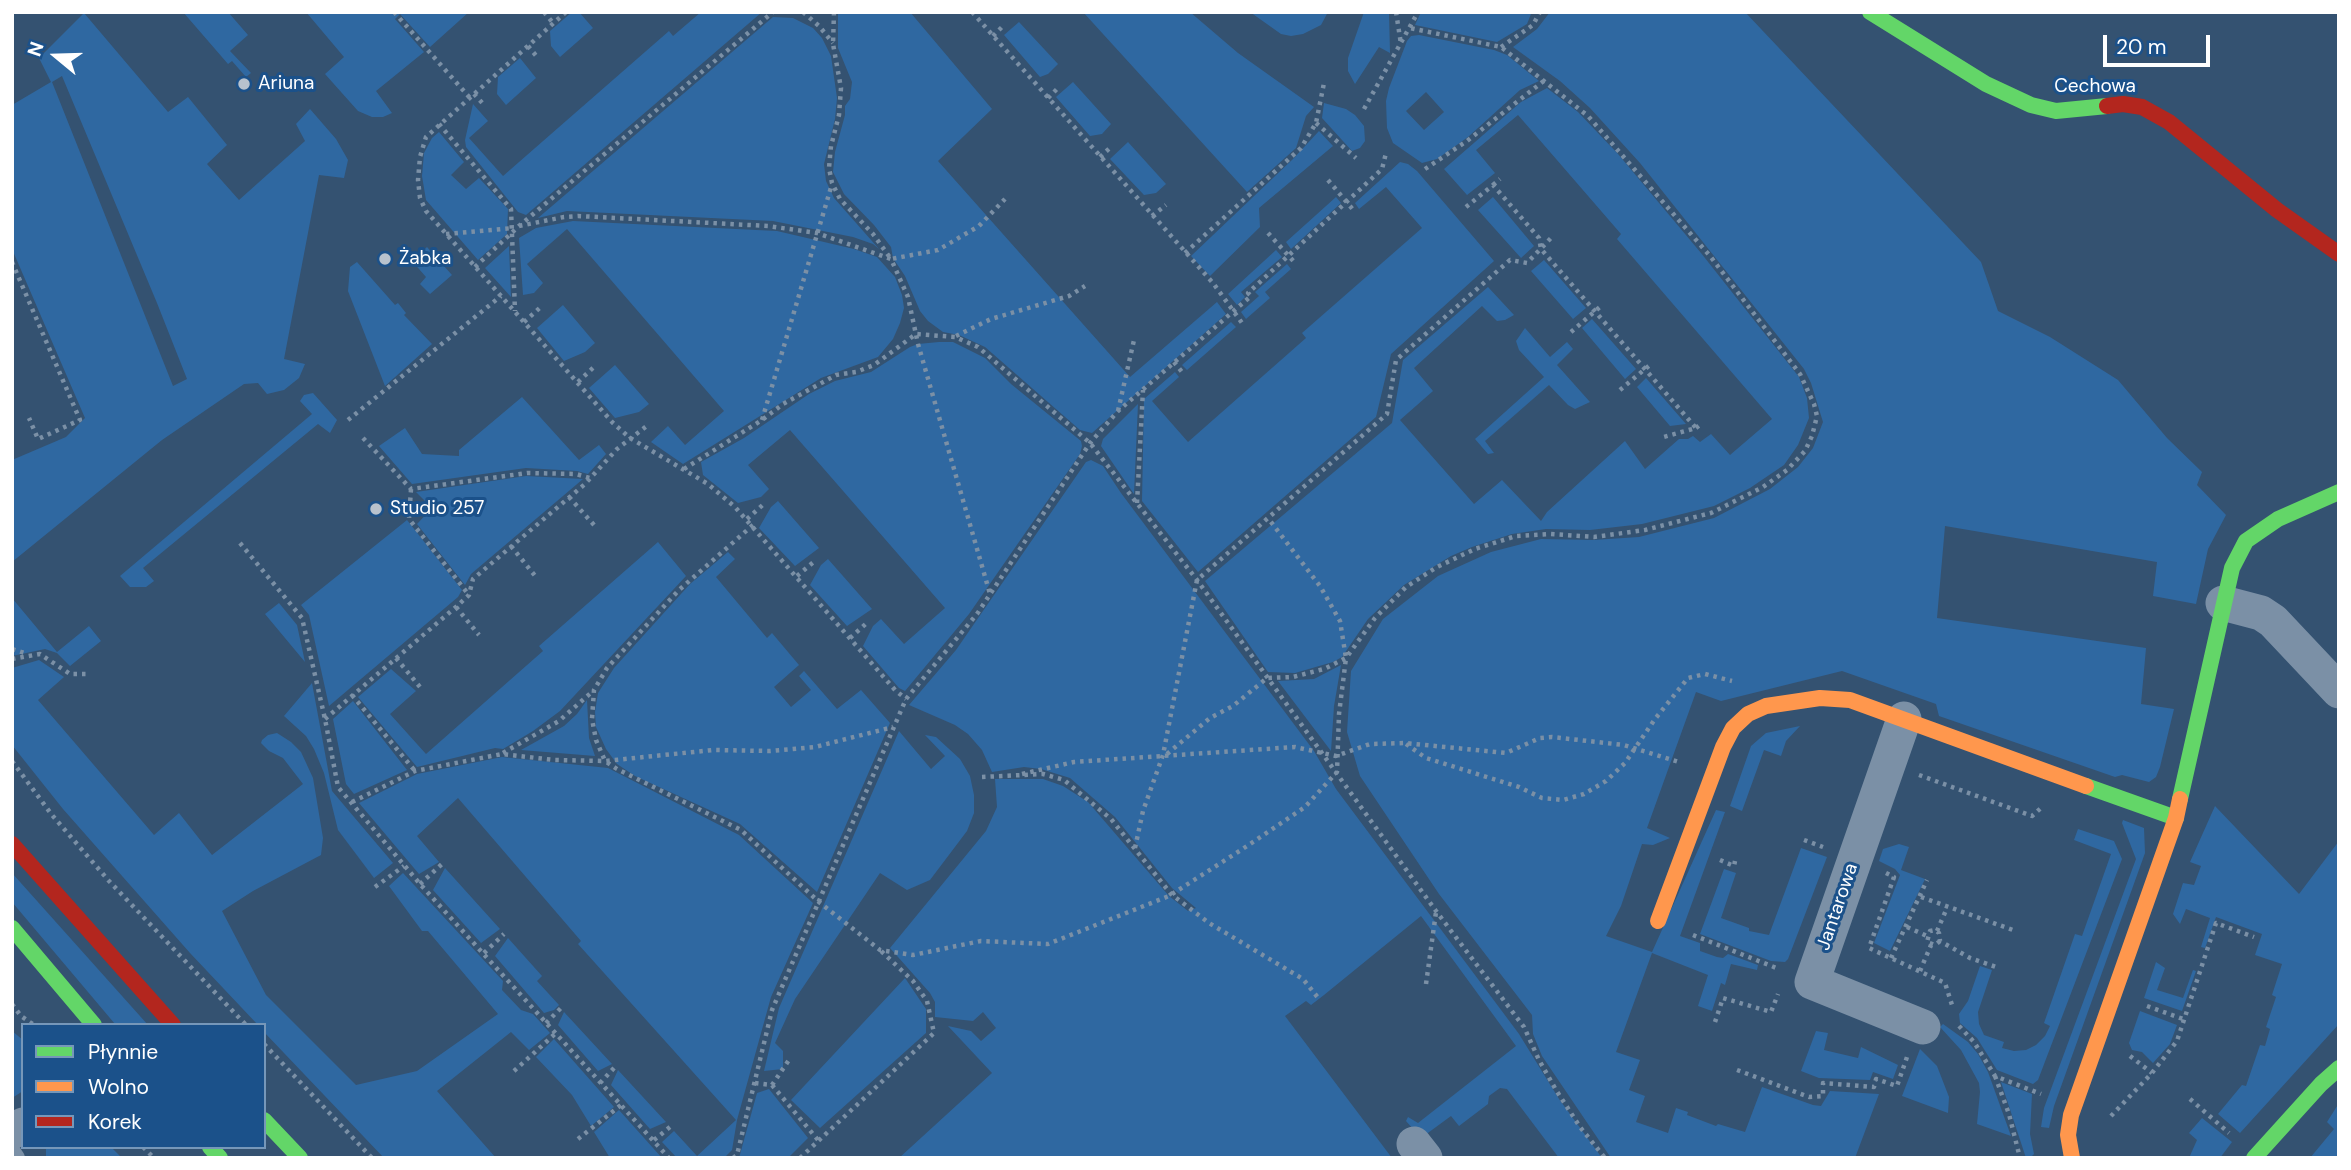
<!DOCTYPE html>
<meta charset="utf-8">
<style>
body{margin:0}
#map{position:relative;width:2351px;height:1170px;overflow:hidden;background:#345271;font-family:"DM Sans",sans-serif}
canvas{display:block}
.frame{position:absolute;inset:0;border:14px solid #fff;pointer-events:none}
.legend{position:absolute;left:21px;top:1023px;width:245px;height:126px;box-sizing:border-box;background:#1b518a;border:2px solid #7697b9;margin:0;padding:9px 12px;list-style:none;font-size:21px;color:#fff}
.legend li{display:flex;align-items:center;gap:14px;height:35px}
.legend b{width:35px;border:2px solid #7697b9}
.north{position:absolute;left:21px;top:21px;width:70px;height:70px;-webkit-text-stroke:5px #1b518a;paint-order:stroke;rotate:289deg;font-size:19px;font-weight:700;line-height:28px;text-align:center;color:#fff}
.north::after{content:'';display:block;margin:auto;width:24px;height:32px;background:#fff;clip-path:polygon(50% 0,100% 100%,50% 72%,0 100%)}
.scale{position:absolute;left:2103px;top:35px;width:107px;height:32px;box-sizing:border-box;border:4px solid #fff;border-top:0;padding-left:9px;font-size:21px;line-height:24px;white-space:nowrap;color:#fff;-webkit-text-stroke:5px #1b518a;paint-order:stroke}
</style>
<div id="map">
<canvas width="2351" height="1170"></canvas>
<div class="frame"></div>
<ul class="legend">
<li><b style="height:9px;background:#63d668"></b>Płynnie</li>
<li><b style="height:9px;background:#ff974d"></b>Wolno</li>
<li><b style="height:9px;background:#b3261e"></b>Korek</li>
</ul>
<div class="north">N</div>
<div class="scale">20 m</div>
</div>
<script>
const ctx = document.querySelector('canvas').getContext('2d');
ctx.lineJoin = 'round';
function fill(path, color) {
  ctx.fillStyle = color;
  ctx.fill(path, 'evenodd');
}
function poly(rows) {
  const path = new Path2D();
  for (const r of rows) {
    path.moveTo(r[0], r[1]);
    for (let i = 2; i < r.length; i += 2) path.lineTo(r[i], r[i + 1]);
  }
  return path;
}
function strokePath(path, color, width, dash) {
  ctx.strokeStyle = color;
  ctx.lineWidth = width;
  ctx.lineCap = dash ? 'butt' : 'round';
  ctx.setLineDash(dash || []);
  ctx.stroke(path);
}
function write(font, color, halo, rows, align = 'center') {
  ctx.font = font + ' "DM Sans",sans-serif';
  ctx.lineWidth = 6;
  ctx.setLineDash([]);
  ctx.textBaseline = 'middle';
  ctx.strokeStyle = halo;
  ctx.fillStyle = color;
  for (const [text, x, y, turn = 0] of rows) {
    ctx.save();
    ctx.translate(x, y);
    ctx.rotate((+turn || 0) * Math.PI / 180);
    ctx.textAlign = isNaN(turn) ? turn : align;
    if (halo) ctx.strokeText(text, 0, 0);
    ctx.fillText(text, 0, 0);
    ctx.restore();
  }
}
fill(poly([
 [183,12,228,12,248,35,230,51,251,73,246,77,232,61,228,64],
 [306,12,469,12,430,47,400,14,395,19,424,52,376,91,392,113,383,117,372,117,358,111,325,74,344,57],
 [572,12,579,12,593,28,560,57,551,46,550,31],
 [701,12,762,12,526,215,518,212,466,147,465,140,473,104,488,121,469,138,503,176,669,31,673,36],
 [838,12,910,12,992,109,938,161,1130,377,1217,302,1226,314,1092,433,1080,430,985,347,959,335,943,332,928,321,920,311,905,276,893,258,891,247,874,225,844,194,833,172,835,152,845,115,845,106,850,99,852,82,838,48],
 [1083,12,1190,12,1238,53,1314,107,1306,116,1296,148,1247,192],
 [1250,12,1328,12,1321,25,1303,34,1291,36,1281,34],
 [1364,12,1389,12,1390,53,1379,47,1355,84,1348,71,1348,58],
 [1421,12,1530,12,1531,14,1527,24,1497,42,1415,25],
 [1550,12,1745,12,1981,262,1998,311,2050,337,2118,380,2167,438,2202,472,2197,485,2226,515,2208,549,2196,604,2153,596,2157,562,1945,526,1937,618,2146,648,2141,704,2174,709,2160,767,2156,777,2149,782,2122,775,2115,777,1939,716,1936,704,1842,671,1721,701,1696,692,1647,828,1670,838,1653,845,1642,844,1621,906,1606,936,1652,952,1716,810,1725,812,1680,936,1700,943,1700,951,1717,957,1723,958,1728,954,1758,965,1757,970,1731,964,1725,985,1721,983,1712,1011,1698,1006,1708,975,1652,953,1616,1052,1640,1060,1629,1090,1645,1096,1636,1122,1668,1133,1676,1108,1688,1112,1687,1115,1716,1126,1718,1124,1745,1132,1762,1087,1813,1105,1821,1106,1830,1091,1879,1094,1855,1158,1611,1158,1542,1056,1533,1034,1532,1015,1439,894,1360,776,1347,732,1351,671,1383,619,1438,576,1491,552,1541,539,1593,540,1639,537,1714,518,1770,489,1798,467,1813,448,1823,422,1811,383,1804,369,1640,163,1590,108,1560,81,1513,47,1537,29],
 [84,13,168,112,188,97,227,145,207,164,239,200,305,141,296,124,310,109,336,139,348,160,344,178,319,175,284,359,305,364,299,378,284,390,267,394,258,383,244,384,162,440,12,562,12,460,66,437,85,418,12,249,12,105,51,82,39,58],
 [62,76,157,303,187,379,173,386,52,82],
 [773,17,793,18,813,28,822,38,831,56,837,98,835,119,824,164,826,181,834,198,879,249,873,244,853,237,773,221,567,211,538,218],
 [1019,22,1058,64,1048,74,1040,77,1004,35],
 [1419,35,1494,50,1507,55,1539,81,1520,90,1468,137,1437,159,1422,163,1393,143,1387,128,1386,101,1389,88,1407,41,1411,36],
 [1426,92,1444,112,1424,130,1406,111],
 [520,58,536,78,506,105,497,94,498,77],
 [1073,82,1111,124,1102,134,1090,136,1056,97],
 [1547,88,1578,112,1618,154,1701,253,1799,377,1807,398,1809,418,1798,445,1784,465,1750,488,1714,506,1642,524,1590,530,1546,529,1512,534,1472,547,1451,556,1404,585,1368,619,1342,657,1333,662,1295,673,1268,672,1205,581,1392,423,1403,360,1488,287,1514,315,1505,320,1497,321,1482,306,1414,368,1433,391,1400,420,1474,504,1502,480,1541,521,1547,512,1625,441,1645,469,1679,439,1688,439,1693,436,1700,442,1711,434,1730,455,1772,419,1617,239,1621,234,1518,115,1476,150,1495,173,1467,195,1444,169,1521,102],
 [1324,103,1346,109,1355,115,1364,126,1365,141,1360,148,1352,151,1322,118],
 [1319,131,1333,146,1259,208,1260,227,1210,276,1191,256,1293,159],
 [439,132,464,162,451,175,466,189,479,178,508,209,507,234,478,260,426,200,422,176,424,153,432,138],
 [1128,142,1166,184,1156,193,1144,195,1110,159],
 [1400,162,1408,164,1417,171,1494,261,1391,354,1376,417,1198,572,1142,501,1144,399,1175,372,1179,377,1152,401,1188,442,1306,338,1302,333,1422,228,1386,187,1359,209,1355,203],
 [1336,197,1341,203,1291,249,1286,242],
 [1493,197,1534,246,1521,258,1478,210],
 [573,221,777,231,854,249,877,257,895,277,902,295,904,308,900,323,893,339,878,357,821,378,683,464,651,442,668,426,685,445,724,411,567,229,527,264,543,283,534,293,523,295,519,238,536,228],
 [509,246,511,297,485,268],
 [427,247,452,275,430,294,420,284,426,277,412,261],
 [1276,250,1282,257,1241,292,1245,297,1237,305,1228,294],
 [1544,260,1586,308,1573,319,1531,271],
 [357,262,395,305,398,303,406,313,404,315,432,344,385,386,348,291,350,267],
 [1287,264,1291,269,1265,292,1270,298,1246,319,1241,312,1259,296,1255,292],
 [563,305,595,343,585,352,564,361,537,328],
 [1592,319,1636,369,1625,379,1582,328],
 [1231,322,1236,327,1187,370,1182,365],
 [1525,328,1550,357,1567,342,1573,349,1557,365,1590,402,1575,409,1568,405,1549,385,1485,441,1494,453,1488,454,1475,439,1544,377,1519,350,1516,341],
 [939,342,953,342,985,358,1011,384,1081,441,1082,446,1080,454,969,614,905,691,899,688,863,646,873,626,881,619,904,644,945,608,790,430,748,465,769,489,761,497,738,503,703,475,701,462,744,438,809,394,835,381,871,372,910,347,918,344],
 [615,365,649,404,639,412,615,418,589,388],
 [1646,378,1686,424,1670,426,1637,387],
 [313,393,337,420,330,433,318,424,143,568,154,581,146,587,130,587,120,576,312,414,300,401,304,395],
 [522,397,579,460,599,445,606,454,588,474,577,471,526,468,412,484,379,446,405,428,422,454,459,456,459,450],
 [1138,404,1134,494,1101,446,1103,439],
 [1091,460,1103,466,1121,493,1314,751,1336,789,1519,1034,1559,1099,1602,1158,1559,1158,1507,1089,1500,1088,1489,1096,1488,1104,1459,1126,1451,1116,1421,1138,1406,1121,1408,1117,1418,1123,1516,1046,1421,916,1324,995,1311,1005,1306,1001,1285,1016,1392,1158,899,1158,992,1073,948,1026,971,1031,981,1041,996,1028,983,1012,973,1021,935,1017,935,1002,930,993,890,948,986,831,997,807,995,779,1043,779,1063,786,1088,802,1169,896,1188,911,1196,908,1172,888,1115,817,1070,778,1041,769,1024,767,992,772,982,750,968,734,955,725,909,705,956,650,1086,462],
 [526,476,583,479,471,574,465,585,417,524,432,508,416,492],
 [778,501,819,548,795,566,759,528,771,507],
 [407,520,462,590,458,597,329,706,309,615,301,605],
 [658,542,686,576,560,711,533,731,503,749,495,748,417,767,358,697,391,669,416,691,390,714,426,754,543,651,539,646],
 [728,552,735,559,716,577,767,638,772,633,799,665,774,687,791,707,811,690,799,676,804,671,837,709,861,690,890,723,817,892,740,824,635,776,617,764,606,749,596,727,595,712,598,693,614,668,690,584],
 [828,559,872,609,847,626,810,585,821,565],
 [12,598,57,652,89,626,101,641,70,666,57,653,45,649,12,656],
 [279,603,297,625,305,662,265,614],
 [39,660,64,677,38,700,154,835,179,813,212,855,303,784,283,758,269,751,261,743,262,740,268,735,277,733,291,742,301,752,313,778,323,838,321,855,253,891,222,911,266,995,356,1085,417,1071,498,1014,428,931,422,931,389,886,403,873,503,981,502,990,521,1010,533,1014,550,1033,529,1050,511,1032,437,1091,496,1158,384,1158,264,1032,264,1025,258,1025,190,953,63,809,12,745,12,668],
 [1341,665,1334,706,1331,751,1278,681,1314,679],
 [312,683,332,791,393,863,374,878,338,830,324,773,314,749,306,736,284,716],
 [587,700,589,738,595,756,521,750,564,726,577,714],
 [353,701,407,770,354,794,346,784,333,719],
 [1800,726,1786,741,1781,756,1764,750,1742,811,1730,806,1751,746,1766,733],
 [899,731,931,769,945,756,925,735,936,737,960,759,970,776,974,795,974,813,967,831,930,880,907,890,880,873,795,999,775,1043,783,1051,783,1069,764,1071,779,1008],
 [502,757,608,768,739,835,813,903,771,997,737,1120,732,1150,724,1158,677,1158,662,1142,674,1131,697,1156,736,1120,578,944,581,941,458,798,417,836,439,862,419,874,359,803,417,774],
 [2215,806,2299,894,2339,841,2339,1024,2240,1133,2218,1114,2242,1085,2246,1086,2260,1045,2265,1046,2270,1029,2266,1027,2276,997,2272,995,2282,964,2255,955,2262,934,2216,917,2205,948,2201,947,2210,918,2186,909,2180,924,2173,914,2183,883,2194,885,2201,866,2190,862],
 [2123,820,2144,828,2145,853,2054,1106,2049,1128,2041,1127,2044,1108,2136,859,2122,823],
 [2078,829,2114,841,2122,859,2038,1080,2033,1084,1997,1070,1977,1038,1960,1023,1959,1014,1968,1001,1980,966,1992,970,1978,1012,1979,1024,1984,1035,2004,1042,2002,1048,2014,1051,2026,1050,2036,1045,2045,1036,2050,1026,2044,1023,2075,934,2082,936,2111,854,2074,840],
 [1899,844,1909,847,1901,870,1925,879,1890,951,1874,943,1900,875,1895,869,1879,861,1883,849],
 [1801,848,1827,857,1788,959,1785,962,1771,961,1700,934,1724,869,1736,873,1721,918,1749,928,1749,931,1769,935],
 [445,868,500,929,481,943,433,890],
 [12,873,148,1025,115,1024,12,902],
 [508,938,542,976,537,981,559,1005,554,1010,544,1013,495,956],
 [2156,962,2165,968,2157,990,2183,998,2193,970,2196,971,2182,1011,2144,998],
 [905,978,926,1009,926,1033,820,1128,791,1100],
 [2140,1011,2177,1025,2170,1044,2153,1063,2142,1052,2132,1050,2129,1043],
 [564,1012,612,1064,598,1071,558,1025],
 [1943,1024,1968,1042,1978,1054,1988,1072,2011,1136,1977,1124,1980,1092,1979,1083,1961,1050,1940,1027],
 [12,1031,23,1040,23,1091,12,1098],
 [1816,1031,1828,1033,1824,1050,1858,1058,1861,1047,1898,1065,1893,1079,1873,1072,1870,1080,1819,1078,1801,1071],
 [554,1039,614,1107,591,1126,572,1095,536,1057],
 [1920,1049,1937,1066,1949,1097,1948,1113,1902,1096],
 [618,1070,666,1122,650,1129,611,1085],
 [2001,1082,2032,1094,2030,1134,2034,1154,2030,1158,2026,1158],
 [769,1089,808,1138,788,1158,739,1158,757,1093],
 [2339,1103,2339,1158,2310,1158,2334,1129,2327,1122],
 [619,1110,662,1158,610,1158,594,1132],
 [2202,1118,2232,1142,2220,1158,2189,1158,2197,1140,2189,1133],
 [46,1147,111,1147,122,1158,46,1158]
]), '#2f68a1');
strokePath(poly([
 [394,12,470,98],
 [544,12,553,23],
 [566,12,426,137,420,157,418,180,420,198,426,211,613,423,630,438,708,484,735,507,895,690,906,699],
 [803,12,819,26,833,43],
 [834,12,833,44,841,88,839,115,831,146,829,168,832,183,840,199,873,234,891,259,938,250,979,226,1005,199],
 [972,12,1213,283,1242,323],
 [1396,12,1401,44],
 [993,36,1004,25],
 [528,46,538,58],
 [1501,47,1533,25,1540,12],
 [474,94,485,106],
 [1048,98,1059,87],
 [1364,109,1418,12],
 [1316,123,1356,158],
 [439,124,511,209,515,311],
 [1100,157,1112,146],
 [1425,169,1467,141,1545,80],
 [1328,180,1355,212],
 [1493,185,1500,179],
 [1466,207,1493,185,1539,238,1541,249,1696,428,1660,438],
 [1152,216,1166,205],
 [519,226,564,217,578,216,768,226,817,233,891,259,908,297,918,344,990,594],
 [1268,233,1296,264],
 [446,234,513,228],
 [1185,253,1301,148,1316,123,1324,83],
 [12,262,80,420,38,439,29,418],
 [475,267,519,226,773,12],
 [524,322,543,305],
 [1571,332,1601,306],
 [956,336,991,319,1069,296,1085,286],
 [1174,362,1182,372],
 [578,382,596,365],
 [1620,390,1651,364],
 [1118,411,1134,340],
 [348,420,501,296],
 [762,420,832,184],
 [1696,428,1702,423],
 [363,438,411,489,527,473,576,474,590,478],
 [684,469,762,420,783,404,836,375,856,372,874,365,916,334,955,337,978,347,1090,443,1197,580,1436,911,1524,1027,1539,1060,1556,1090,1580,1127,1605,1158],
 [411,489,409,519,469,595],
 [569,497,594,525],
 [1137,503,1143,390],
 [747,519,766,502],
 [753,525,679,590,607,668,594,690,592,719,596,740,605,761,617,769,741,830,819,902,880,950,913,955,981,941,1048,944,1169,896,1241,850,1305,807,1337,772,1339,714,1346,658,1340,621,1320,586,1268,518],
 [240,543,302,618,325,719,338,787,420,884,669,1158],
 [511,546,536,577],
 [797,576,816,560],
 [456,607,479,635],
 [850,638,869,621],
 [12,649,28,654],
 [396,658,420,687],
 [12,659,40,654,70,674,90,674],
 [352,695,415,771],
 [325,719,456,607,469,595,473,579,585,484,617,449,648,425],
 [1406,744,1426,758,1519,787,1542,798,1563,800,1584,794,1606,781,1625,763,1655,719,1688,678,1705,674,1732,681],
 [503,753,559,721,593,691],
 [1167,754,1210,718,1233,706,1267,678,1293,677,1324,669,1346,658,1375,618,1406,587,1437,567,1475,549,1516,536,1551,534,1594,537,1645,530,1711,513,1763,487,1787,470,1805,451,1812,436,1817,416,1814,404,1800,374,1710,256,1588,116,1501,47,1410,28],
 [12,761,52,815,109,881,246,1025],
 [1022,774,1074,762,1295,747,1336,756,1370,744,1405,743,1506,753,1540,738,1552,737,1624,745,1679,762],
 [1919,775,2032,816,2041,808],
 [982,777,1043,774,1064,780,1111,819,1171,894,1209,923,1303,979,1319,999],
 [352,802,415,771,502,754,554,760,605,761,713,750,770,751,815,747,893,727],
 [1804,840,1823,847],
 [1135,848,1143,811,1163,755,1197,580,1387,414,1396,360,1510,260,1527,263,1551,238],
 [1720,860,1734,866,1735,861],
 [1886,873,1894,877,1869,948,1945,983,1952,1005],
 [420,884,442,864],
 [375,887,404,866],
 [1921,897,2013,930],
 [1907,927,1927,936],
 [1937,931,1947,908],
 [1693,935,1779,969],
 [1940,941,1935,945,1927,942,1930,931,1935,930,1939,933,1940,941,1970,958,1999,968],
 [484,953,504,934],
 [1891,958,1927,880],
 [1920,971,1931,945],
 [1426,984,1436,912],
 [12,1004,21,1016,34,1025],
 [2147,1006,2183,1019],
 [1715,1022,1723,998,1771,1012,1778,994],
 [546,1023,561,1008],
 [1959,1026,1974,1042,1995,1076,2041,1094],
 [264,1044,372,1158],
 [2130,1056,2152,1073],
 [1737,1070,1809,1097,1823,1096,1823,1083,1874,1087,1876,1079,1897,1086,1907,1057],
 [514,1071,556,1033],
 [1995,1076,2009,1114,2020,1158],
 [600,1083,615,1067],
 [755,1083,772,1085,791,1057],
 [772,1085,818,1140],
 [2190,1099,2229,1133],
 [2111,1116,2152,1073,2177,1041,2216,923,2254,937],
 [578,1139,621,1105],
 [654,1140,670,1127],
 [143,1147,154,1158],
 [733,1158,737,1155,772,1010,906,699,977,614,1090,443,1118,411,1251,296,1248,293,1382,169,1386,153],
 [800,1158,934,1033,927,1001,913,981,880,950]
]), '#7b90a6', 4.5, [3.5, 5]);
strokePath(poly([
 [12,1152,16,1158]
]), '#7b90a6', 18);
strokePath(poly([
 [2223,603,2261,613,2273,621,2339,691],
 [1904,719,1812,982,1923,1027],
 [12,1132,23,1125],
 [1414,1144,1425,1158]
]), '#7b90a6', 35);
strokePath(poly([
 [1870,12,1986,84,2031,105,2056,111,2107,106],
 [2086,786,2176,818],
 [2180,799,2232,568,2246,541,2278,519,2339,492],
 [12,928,94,1025],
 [264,1120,300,1158],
 [210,1147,220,1158],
 [2254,1158,2321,1084,2339,1068]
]), '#63d668', 16);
strokePath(poly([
 [1658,921,1723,747,1733,728,1748,714,1766,706,1820,698,1850,700,2086,786],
 [2072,1158,2068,1135,2071,1115,2176,818,2180,799]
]), '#ff974d', 16);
strokePath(poly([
 [2107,106,2123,104,2142,107,2169,122,2277,210,2339,254],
 [12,844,173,1025]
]), '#b3261e', 16);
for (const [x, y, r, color] of [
 [244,84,7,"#b8c2cd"],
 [385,259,7,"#b8c2cd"],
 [376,509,7,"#b8c2cd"]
]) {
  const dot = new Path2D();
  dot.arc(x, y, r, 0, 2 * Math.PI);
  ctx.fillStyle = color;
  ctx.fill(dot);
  strokePath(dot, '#1b518a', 2.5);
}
write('19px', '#fff', '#1b518a', [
 ["Ariuna",258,84],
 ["Żabka",399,259],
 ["Studio 257",390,509]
], 'left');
write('19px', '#fff', '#1b518a', [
 ["Cechowa",2095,87],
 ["Jantarowa",1838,907,-71]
]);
</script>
